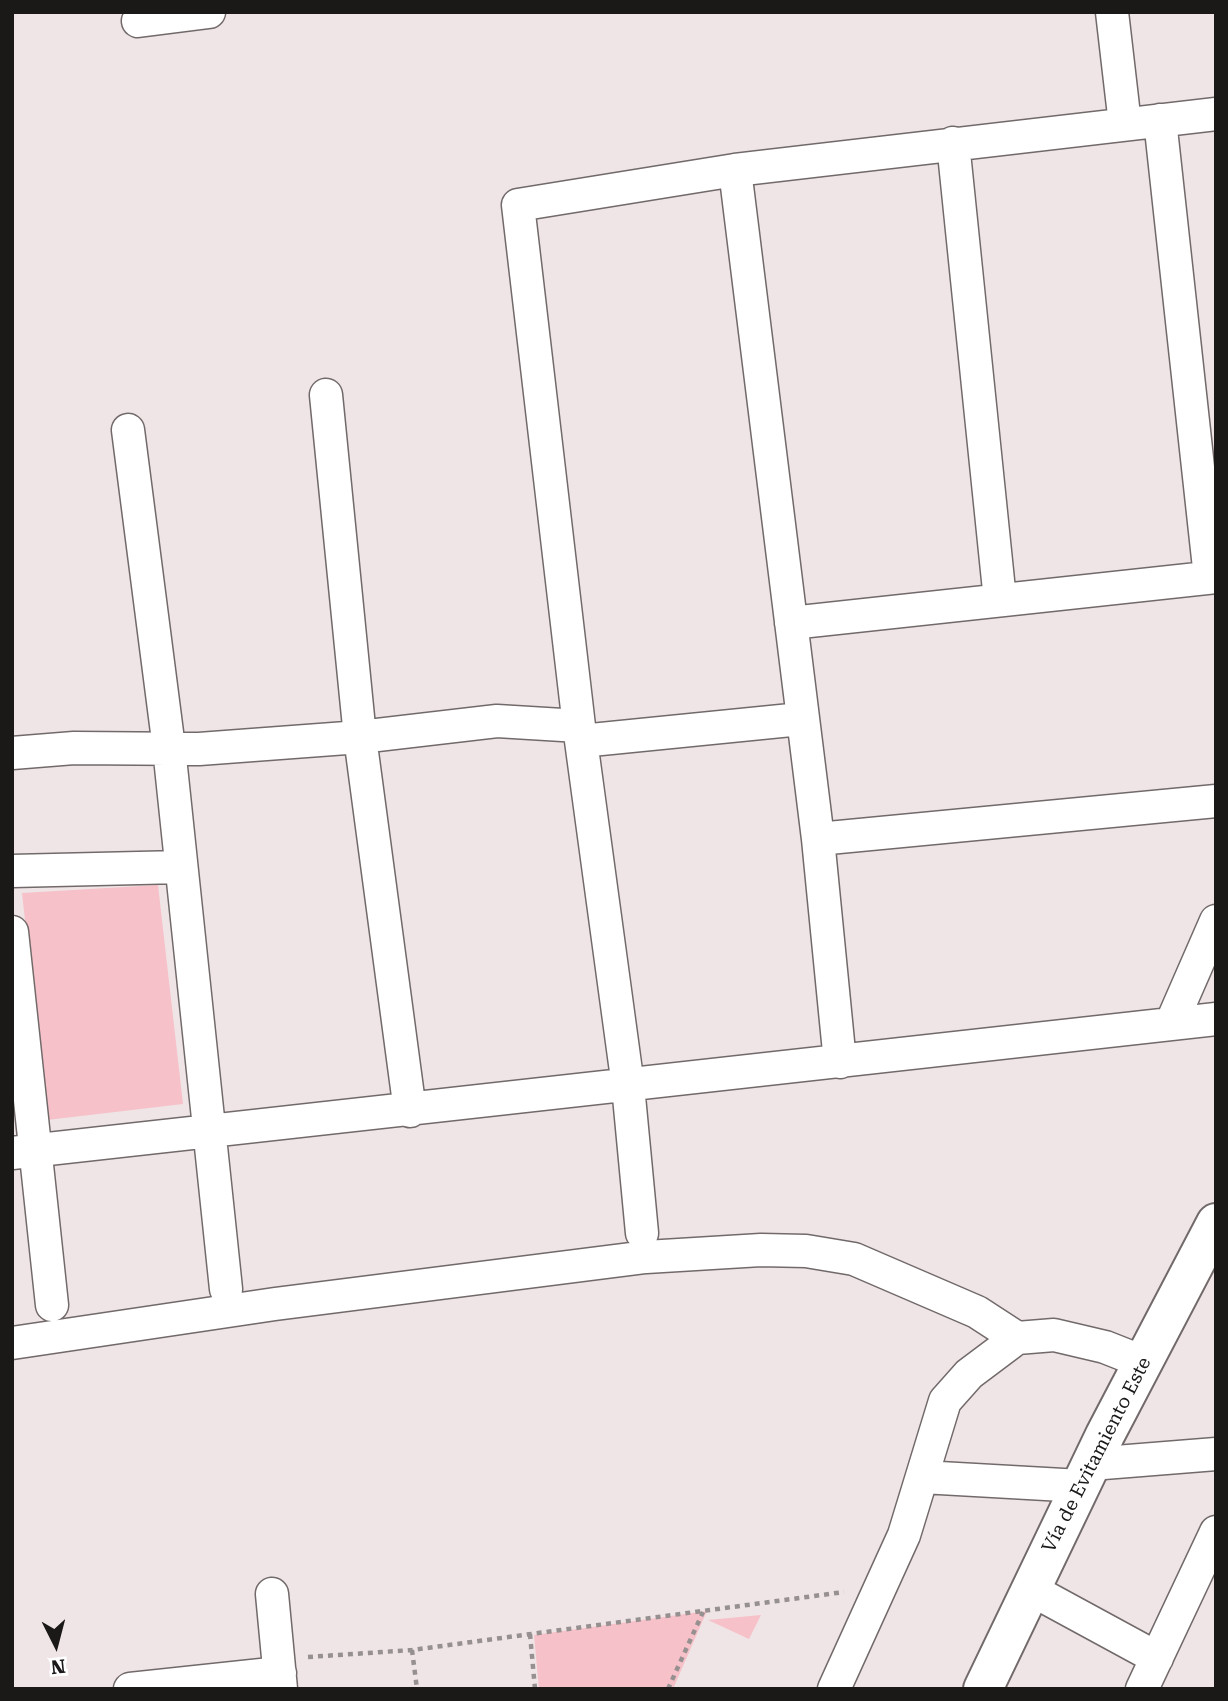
<!DOCTYPE html>
<meta charset="utf-8">
<style>
body{margin:0}
#map{position:relative;width:1228px;height:1701px;overflow:hidden;background:#efe5e6;font-family:"Roboto Serif",serif}
canvas{display:block}
.frame{position:absolute;inset:0;border:14px solid #1b1818;pointer-events:none}
.north{position:absolute;left:21px;top:1610px;width:70px;height:70px;-webkit-text-stroke:5px #fff;paint-order:stroke;rotate:174deg;font-size:19px;font-weight:700;line-height:28px;text-align:center;color:#1b1818}
.north::after{content:'';display:block;margin:auto;width:24px;height:32px;background:#1b1818;clip-path:polygon(50% 0,100% 100%,50% 72%,0 100%)}
</style>
<div id="map">
<canvas width="1228" height="1701"></canvas>
<div class="frame"></div>
<div class="north">N</div>
</div>
<script>
const ctx = document.querySelector('canvas').getContext('2d');
ctx.lineJoin = 'round';
function fill(path, color) {
  ctx.fillStyle = color;
  ctx.fill(path, 'evenodd');
}
function poly(rows) {
  const path = new Path2D();
  for (const r of rows) {
    path.moveTo(r[0], r[1]);
    for (let i = 2; i < r.length; i += 2) path.lineTo(r[i], r[i + 1]);
  }
  return path;
}
function strokePath(path, color, width, dash) {
  ctx.strokeStyle = color;
  ctx.lineWidth = width;
  ctx.lineCap = dash ? 'butt' : 'round';
  ctx.setLineDash(dash || []);
  ctx.stroke(path);
}
function write(font, color, halo, rows, align = 'center') {
  ctx.font = font + ' "Roboto Serif",serif';
  ctx.lineWidth = 6;
  ctx.setLineDash([]);
  ctx.textBaseline = 'middle';
  ctx.strokeStyle = halo;
  ctx.fillStyle = color;
  for (const [text, x, y, turn = 0] of rows) {
    ctx.save();
    ctx.translate(x, y);
    ctx.rotate((+turn || 0) * Math.PI / 180);
    ctx.textAlign = isNaN(turn) ? turn : align;
    if (halo) ctx.strokeText(text, 0, 0);
    ctx.fillText(text, 0, 0);
    ctx.restore();
  }
}
fill(poly([
 [158,885,183,1104,47,1120,22,893],
 [707,1611,673,1689,539,1689,534,1635],
 [761,1615,749,1639,708,1620]
]), '#f6c1c8');
const minor = poly([
 [1112,12,1125,124],
 [138,21,209,12],
 [1160,120,1210,577],
 [953,143,1000,600],
 [735,170,818,839,840,1062],
 [326,395,360,737,410,1111],
 [128,430,169,748,226,1289],
 [791,623,1216,577],
 [581,741,801,719],
 [12,753,74,748,199,749,360,737,497,721,579,726],
 [818,839,1216,801],
 [12,871,181,867],
 [12,932,52,1305],
 [1171,1024,1216,921],
 [12,1153,1216,1019],
 [642,1233,628,1086,579,726,518,205,735,170,1216,114],
 [12,1343,275,1304,646,1257,761,1250,806,1251,854,1259,977,1312,1017,1338],
 [1091,1464,1216,1454],
 [922,1477,1081,1486],
 [1030,1589,1157,1658],
 [272,1594,281,1689],
 [130,1689,280,1673],
 [834,1689,904,1535,945,1401,969,1374,1017,1338,1054,1335,1105,1347,1143,1362],
 [1142,1689,1216,1532]
]);
const trunk = poly([
 [983,1689,1105,1435,1216,1223]
]);
strokePath(minor, '#726a6a', 35);
strokePath(trunk, '#726a6a', 42);
strokePath(poly([
 [530,1634,535,1689],
 [412,1650,417,1689],
 [308,1657,412,1650,844,1592],
 [668,1689,703,1612]
]), '#979091', 4.5, [5, 5]);
strokePath(minor, '#fff', 32);
strokePath(trunk, '#fff', 38);
write('19px', '#1b1818', '#fff', [
 ["Vía de Evitamiento Este",1097,1455,-63]
]);
</script>
